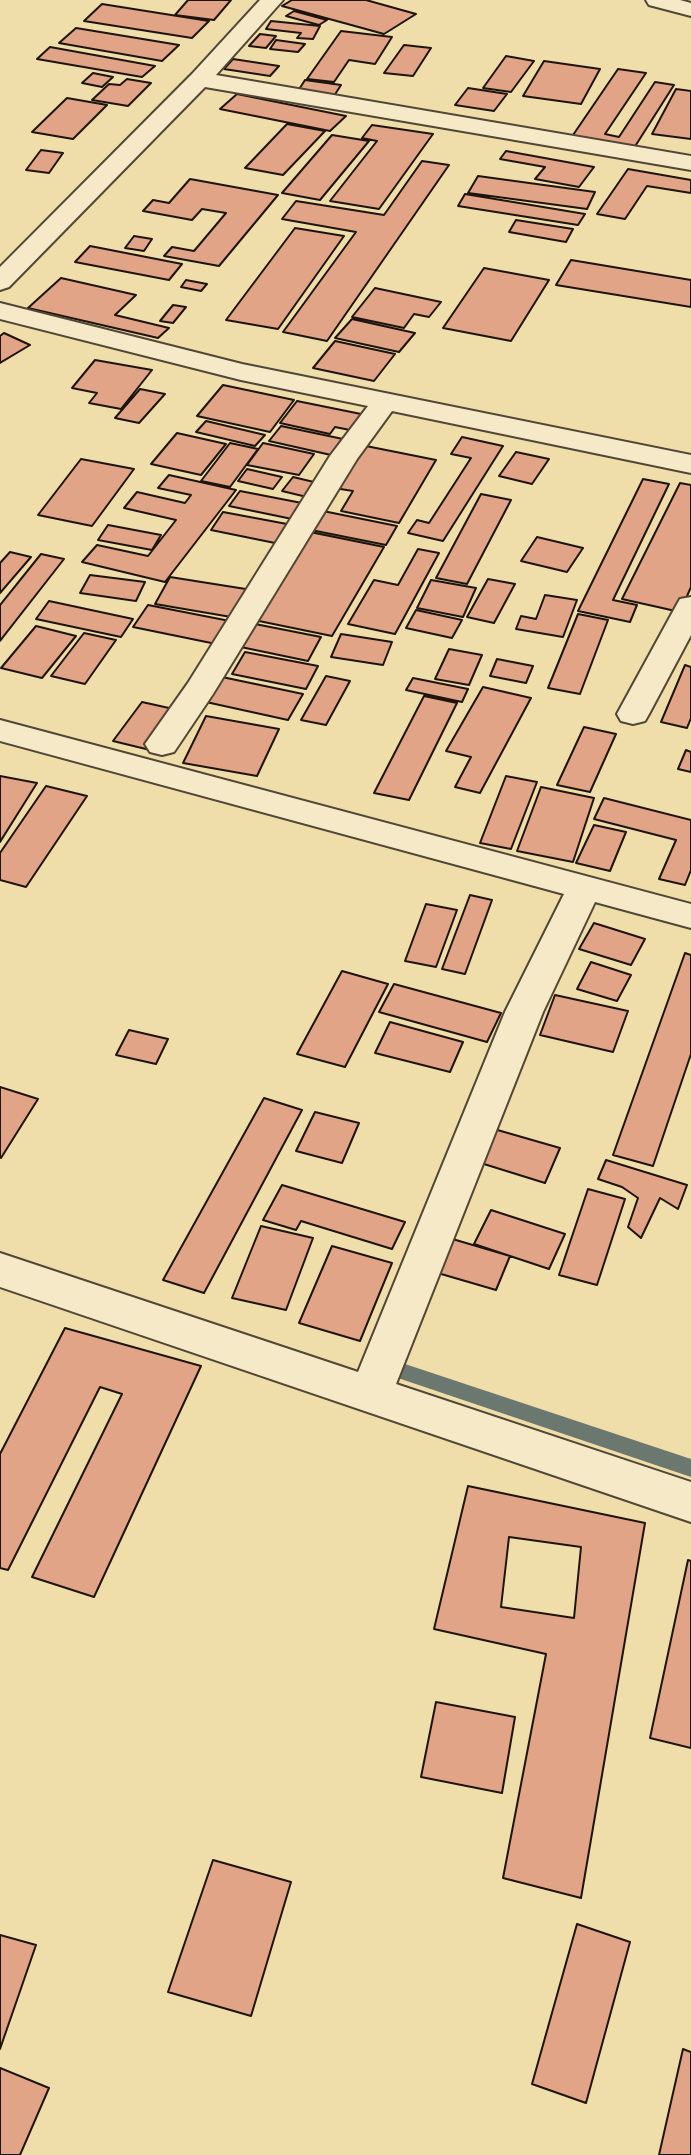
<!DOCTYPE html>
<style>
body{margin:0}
canvas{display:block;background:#efddaa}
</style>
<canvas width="691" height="2155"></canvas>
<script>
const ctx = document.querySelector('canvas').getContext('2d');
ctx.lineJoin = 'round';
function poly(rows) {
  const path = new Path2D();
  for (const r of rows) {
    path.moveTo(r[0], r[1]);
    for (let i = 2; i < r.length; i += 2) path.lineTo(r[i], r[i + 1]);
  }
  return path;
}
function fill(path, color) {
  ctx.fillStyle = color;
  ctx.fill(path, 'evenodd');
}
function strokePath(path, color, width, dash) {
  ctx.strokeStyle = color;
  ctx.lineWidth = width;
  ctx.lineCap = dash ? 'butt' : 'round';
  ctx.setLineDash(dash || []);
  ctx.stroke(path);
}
fill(poly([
 [402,1363,691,1459,691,1477,395,1377,392,1371,395,1365,402,1363]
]), '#6a7870');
const building = poly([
 [188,0,231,0,214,20,175,15,188,0],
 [292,0,366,0,416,14,384,34,282,6,292,0],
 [102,4,209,21,192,38,84,21,102,4],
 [294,11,327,20,319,25,286,16,294,11],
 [271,21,320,26,313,39,297,38,301,33,266,29,271,21],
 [76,28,179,45,162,61,59,43,76,28],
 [341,31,392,37,375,64,349,60,334,82,307,79,341,31],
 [260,34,276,36,266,48,249,46,260,34],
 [276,40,305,44,298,52,270,49,276,40],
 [404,45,431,48,413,76,384,73,404,45],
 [50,47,155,66,142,77,37,59,50,47],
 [506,56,534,61,511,92,483,88,506,56],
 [233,59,279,66,270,76,224,69,233,59],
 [544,61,600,69,581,104,523,96,544,61],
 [618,69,646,73,605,134,619,137,655,82,674,85,634,148,571,138,618,69],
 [93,73,113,77,102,87,82,83,93,73],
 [127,79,151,83,128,106,92,100,109,84,120,85,127,79],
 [305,80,341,85,334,96,298,91,305,80],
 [468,88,507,94,494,111,455,105,468,88],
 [676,89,691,91,691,139,652,134,676,89],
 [237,94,346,116,330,131,220,109,237,94],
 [67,98,107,105,73,139,32,132,67,98],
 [287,124,325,131,283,175,245,168,287,124],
 [372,125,433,134,379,209,330,201,377,141,362,138,372,125],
 [332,135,369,141,320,200,282,193,332,135],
 [41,150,63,153,49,173,26,170,41,150],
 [506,151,594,167,579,187,535,179,545,167,500,159,506,151],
 [422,161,449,165,327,341,283,332,356,232,282,219,296,201,384,215,422,161],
 [628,169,691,180,691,193,647,186,625,219,597,214,628,169],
 [478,176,595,192,587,209,468,193,478,176],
 [190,179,278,195,219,266,164,256,172,247,194,251,226,213,202,209,192,220,143,211,153,200,169,203,190,179],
 [465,194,585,214,578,225,458,206,465,194],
 [516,220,573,229,566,242,509,232,516,220],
 [295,228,344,236,278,329,226,320,295,228],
 [134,236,152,239,144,251,125,248,134,236],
 [90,246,182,264,169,280,75,262,90,246],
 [571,260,691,280,691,307,556,285,571,260],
 [484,268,549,280,511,341,443,328,484,268],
 [61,278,136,295,115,315,169,328,158,338,28,308,61,278],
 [186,280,207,284,201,291,181,287,186,280],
 [375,288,441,302,429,317,414,314,404,328,352,317,375,288],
 [173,305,186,307,173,323,160,321,173,305],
 [352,319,415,333,399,352,335,338,352,319],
 [4,333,30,345,0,363,0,336,4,333],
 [335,341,395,354,374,381,313,368,335,341],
 [95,360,152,370,121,409,89,403,97,393,72,388,95,360],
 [223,385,294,400,270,432,197,416,223,385],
 [140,389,165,394,139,423,115,418,140,389],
 [297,401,361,414,350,430,335,427,330,434,280,423,297,401],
 [206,421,265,435,255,446,196,432,206,421],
 [281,426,343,439,331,455,269,441,281,426],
 [177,433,226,444,201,475,151,464,177,433],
 [462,437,503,446,443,541,408,533,417,520,429,523,471,458,451,454,462,437],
 [230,443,258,449,230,487,201,481,230,443],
 [263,443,314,454,299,475,247,465,263,443],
 [361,445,436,460,399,523,341,511,353,491,334,488,361,445],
 [516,452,549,459,532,484,499,476,516,452],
 [81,459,134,469,92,526,38,515,81,459],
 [247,469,282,477,273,489,238,481,247,469],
 [169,475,236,490,165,582,82,562,97,545,148,556,176,520,124,508,137,492,185,503,191,495,158,488,169,475],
 [293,477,318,483,307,497,282,491,293,477],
 [643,479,669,484,613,600,637,605,630,622,578,611,643,479],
 [680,483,691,485,691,587,680,612,622,599,680,483],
 [240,491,307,504,297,520,229,506,240,491],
 [481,494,511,500,467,584,436,578,481,494],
 [323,511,397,526,386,545,311,530,323,511],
 [223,512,287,524,275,543,211,530,223,512],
 [108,525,161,535,152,550,98,540,108,525],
 [310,532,384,547,332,636,254,620,310,532],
 [537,537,583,548,567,572,521,561,537,537],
 [418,549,439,553,395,634,348,624,374,580,398,585,418,549],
 [10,552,31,557,0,593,0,563,10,552],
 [41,554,64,559,0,641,0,605,41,554],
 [90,575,145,582,136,601,80,593,90,575],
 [170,577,252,590,237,618,155,604,170,577],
 [488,579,515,584,494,623,467,617,488,579],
 [431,580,476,588,463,617,417,608,431,580],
 [545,595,577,600,563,637,516,629,521,616,536,619,545,595],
 [49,601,133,619,121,637,36,619,49,601],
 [148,605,235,622,221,645,133,627,148,605],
 [416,610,462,620,452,638,406,628,416,610],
 [578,614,608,620,580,694,548,688,578,614],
 [250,623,321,637,308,661,236,646,250,623],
 [36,626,76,636,42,678,1,668,36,626],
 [84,633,116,640,85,684,51,676,84,633],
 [341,634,392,642,383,665,331,657,341,634],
 [449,649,482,655,469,685,435,679,449,649],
 [245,652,318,666,306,689,232,674,245,652],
 [497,659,533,666,526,683,490,676,497,659],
 [685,665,691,667,691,718,687,728,661,722,685,665],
 [326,676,350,681,326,725,301,720,326,676],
 [222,677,303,694,288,720,206,702,222,677],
 [413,678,468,689,462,702,406,690,413,678],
 [483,687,531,698,480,793,455,787,471,757,446,751,483,687],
 [424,696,457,703,409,800,374,793,424,696],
 [142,702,178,710,150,750,113,741,142,702],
 [206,716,279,729,257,776,183,763,206,716],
 [584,727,616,734,590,792,557,785,584,727],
 [686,750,691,752,691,772,678,769,686,750],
 [0,776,37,783,0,842,0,776],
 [506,776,537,782,511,849,480,843,506,776],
 [46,786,87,796,26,887,0,880,0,853,46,786],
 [541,787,594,798,573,862,517,851,541,787],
 [604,798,691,820,691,870,685,885,659,879,676,840,594,819,604,798],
 [594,825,626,832,610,871,576,863,594,825],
 [470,895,492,900,465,974,442,969,470,895],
 [426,904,457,910,436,967,405,961,426,904],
 [594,923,645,939,631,965,579,949,594,923],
 [685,953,691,955,691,1054,653,1166,613,1155,685,953],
 [591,962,631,975,617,1001,577,989,591,962],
 [342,971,388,984,345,1067,297,1054,342,971],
 [394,984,501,1013,487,1042,379,1012,394,984],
 [555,995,628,1011,613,1052,540,1035,555,995],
 [390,1022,463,1042,450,1072,375,1053,390,1022],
 [129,1030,168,1039,156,1064,116,1055,129,1030],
 [0,1087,38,1099,1,1158,0,1157,0,1087],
 [264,1098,302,1110,204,1293,163,1280,264,1098],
 [315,1112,359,1123,342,1163,296,1151,315,1112],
 [487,1127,560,1148,545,1183,471,1160,487,1127],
 [606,1160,687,1185,678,1209,660,1198,641,1238,628,1227,638,1198,622,1187,598,1179,606,1160],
 [282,1185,405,1222,392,1249,301,1221,296,1230,263,1220,282,1185],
 [588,1189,625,1199,597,1285,559,1275,588,1189],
 [491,1210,565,1234,549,1269,474,1244,491,1210],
 [261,1226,313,1238,286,1310,232,1298,261,1226],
 [439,1235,510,1256,496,1290,424,1269,439,1235],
 [332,1246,392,1263,360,1341,299,1323,332,1246],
 [65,1328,201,1366,94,1597,32,1577,122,1394,100,1387,8,1570,0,1568,0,1454,65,1328],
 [468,1486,645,1523,581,1898,503,1878,546,1654,434,1629,468,1486],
 [509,1537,581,1547,574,1618,501,1607,509,1537],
 [688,1560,691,1561,691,1748,650,1738,688,1560],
 [436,1702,515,1717,502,1793,421,1777,436,1702],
 [213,1860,291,1882,251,2016,168,1992,213,1860],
 [577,1924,630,1942,586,2103,532,2084,577,1924],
 [0,1935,36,1945,0,2049,0,1935],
 [683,2049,691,2052,691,2155,659,2155,683,2049],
 [0,2068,49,2088,20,2155,0,2155,0,2068]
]);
fill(building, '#e2a486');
strokePath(building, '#1e140e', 2);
const street = poly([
 [260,0,283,0,216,75,691,156,691,170,205,87,9,287,0,290,0,267,192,74,260,0],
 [646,0,680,0,691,3,691,16,649,5,646,0],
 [0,303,242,364,691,455,691,473,392,411,357,459,213,694,174,752,162,755,150,752,145,744,188,683,330,456,368,406,241,380,0,319,0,303],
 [691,597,691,635,649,714,645,721,633,724,621,721,617,714,676,606,680,599,691,597],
 [0,720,691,904,691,928,595,902,543,1012,396,1384,691,1482,691,1522,0,1287,0,1253,358,1372,505,1012,564,894,0,741,0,720]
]);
strokePath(street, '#524635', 4);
fill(street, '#f5e9c8');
</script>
